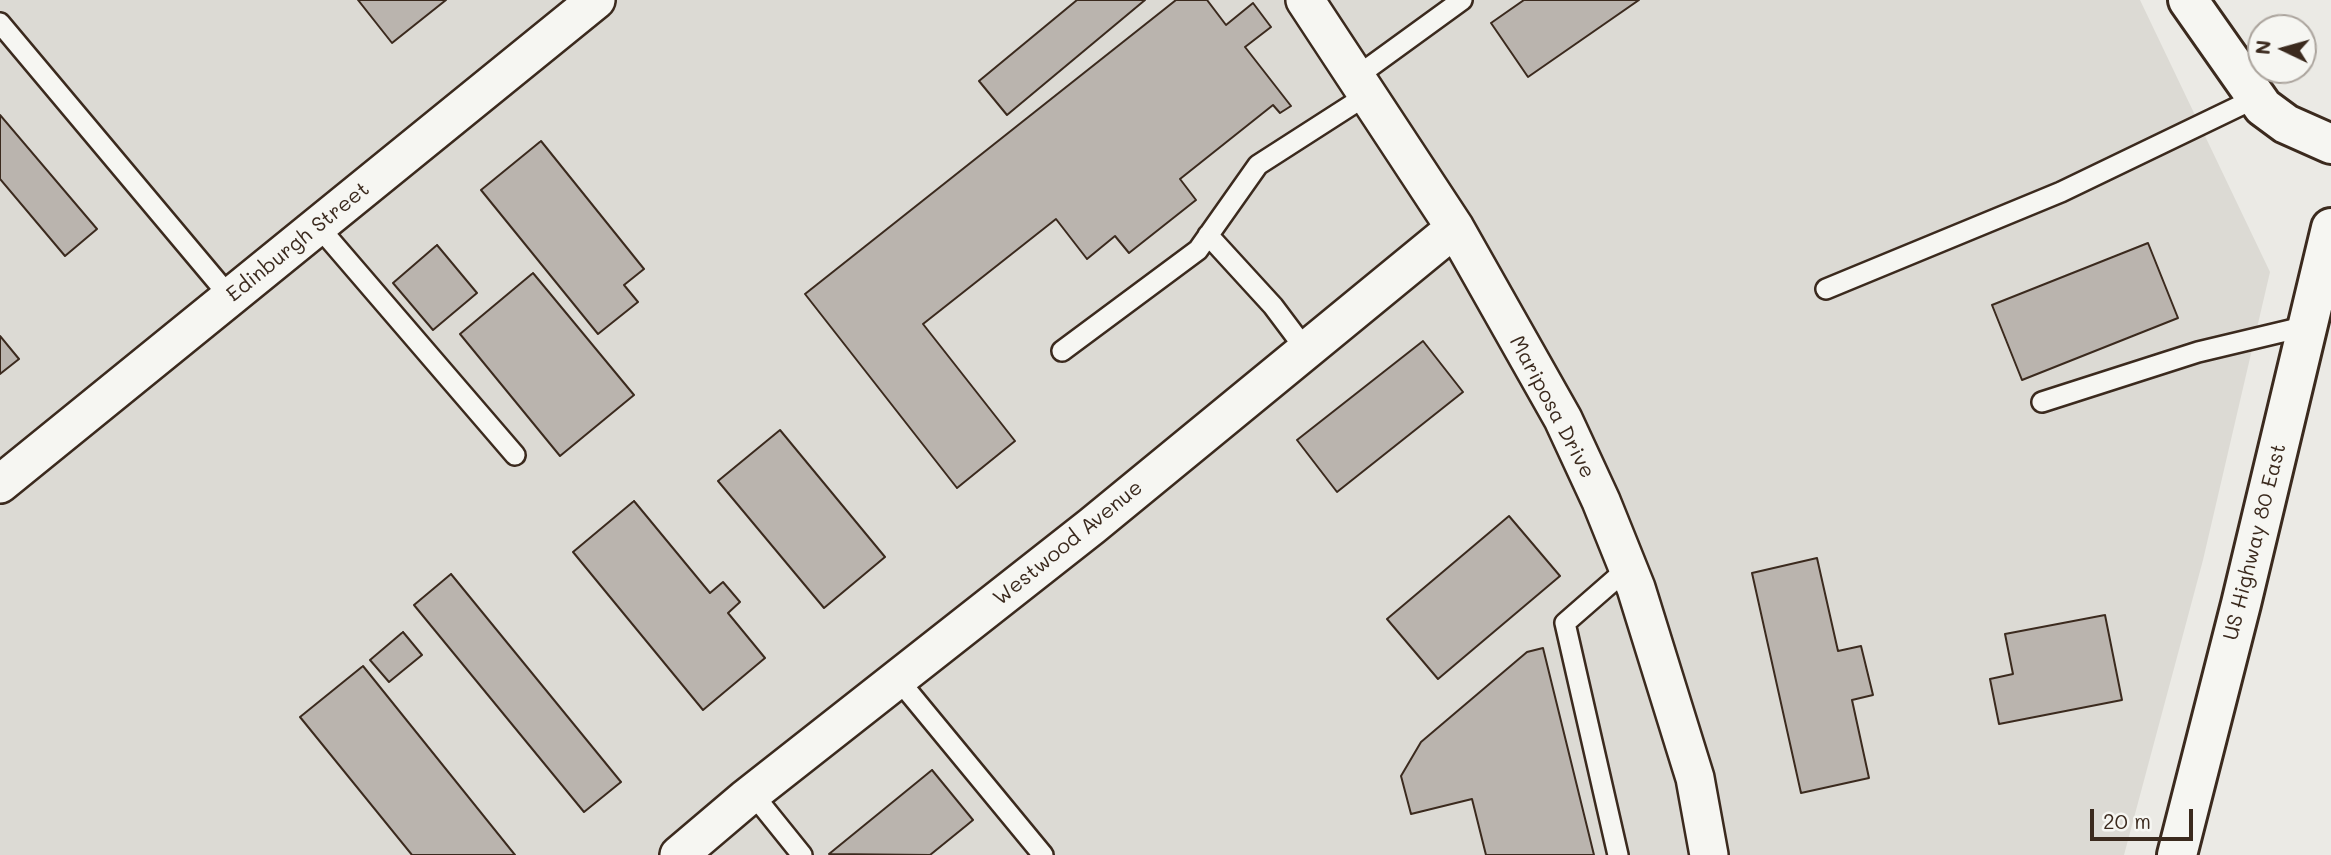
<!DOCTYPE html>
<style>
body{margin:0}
#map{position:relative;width:2331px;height:855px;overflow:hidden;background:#ebeae5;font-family:Mali,sans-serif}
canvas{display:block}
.north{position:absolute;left:2247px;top:14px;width:70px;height:70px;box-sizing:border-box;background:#f6f6f2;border:2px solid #aba49d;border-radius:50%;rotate:275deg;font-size:19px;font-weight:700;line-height:28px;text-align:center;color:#3b2a1e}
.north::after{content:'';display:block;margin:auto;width:24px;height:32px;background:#3b2a1e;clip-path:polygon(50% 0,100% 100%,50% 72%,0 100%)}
.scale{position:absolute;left:2090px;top:809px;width:103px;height:32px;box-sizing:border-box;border:4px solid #3b2a1e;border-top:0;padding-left:9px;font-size:21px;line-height:24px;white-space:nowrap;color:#3b2a1e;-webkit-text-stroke:5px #f6f6f2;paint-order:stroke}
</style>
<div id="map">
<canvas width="2331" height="855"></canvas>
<div class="north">N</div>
<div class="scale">20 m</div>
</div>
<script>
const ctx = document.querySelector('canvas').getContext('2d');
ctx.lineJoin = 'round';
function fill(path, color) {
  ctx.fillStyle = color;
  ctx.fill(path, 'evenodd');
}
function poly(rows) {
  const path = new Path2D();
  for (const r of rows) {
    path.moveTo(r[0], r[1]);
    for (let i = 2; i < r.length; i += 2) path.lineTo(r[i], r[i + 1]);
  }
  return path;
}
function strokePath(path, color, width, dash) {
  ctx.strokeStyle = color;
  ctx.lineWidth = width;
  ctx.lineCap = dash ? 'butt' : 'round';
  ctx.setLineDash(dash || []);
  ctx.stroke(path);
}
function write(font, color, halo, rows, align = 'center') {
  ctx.font = font + ' Mali,sans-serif';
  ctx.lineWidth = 6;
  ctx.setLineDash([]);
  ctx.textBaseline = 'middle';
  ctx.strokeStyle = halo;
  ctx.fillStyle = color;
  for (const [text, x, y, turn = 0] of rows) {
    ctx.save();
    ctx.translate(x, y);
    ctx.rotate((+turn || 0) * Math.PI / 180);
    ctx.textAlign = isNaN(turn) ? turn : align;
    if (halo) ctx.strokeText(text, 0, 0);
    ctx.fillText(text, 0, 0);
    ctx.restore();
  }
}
fill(poly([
 [0,0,2140,0,2270,272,2203,560,2124,855,0,855]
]), '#dcdad4');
const building = poly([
 [358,0,446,0,392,43,358,0],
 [1077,0,1145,0,1007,115,979,81,1077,0],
 [1176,0,1207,0,1226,25,1253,3,1271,27,1245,47,1291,106,1280,113,1273,105,1180,179,1196,200,1129,253,1115,236,1087,259,1056,219,923,324,1015,441,957,488,805,294,1176,0],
 [1524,0,1639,0,1528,77,1491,23,1524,0],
 [0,115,97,229,65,256,0,179,0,115],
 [541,141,644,269,624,285,638,302,598,334,481,190,541,141],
 [2148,243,2178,318,2022,380,1992,305,2148,243],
 [437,245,477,293,433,330,393,283,437,245],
 [533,273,634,395,560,456,460,334,533,273],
 [0,336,19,359,0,374,0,336],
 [1423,341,1463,392,1337,492,1297,440,1423,341],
 [780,430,885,557,824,608,718,481,780,430],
 [634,501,710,593,723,582,740,602,728,613,765,658,703,710,573,552,634,501],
 [1509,516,1560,576,1438,679,1387,619,1509,516],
 [1817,558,1838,651,1861,646,1873,695,1852,700,1869,778,1801,793,1752,573,1817,558],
 [451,574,621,782,584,812,414,605,451,574],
 [2105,615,2122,700,1999,724,1990,679,2013,674,2005,634,2105,615],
 [403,632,422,655,389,682,370,660,403,632],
 [1543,648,1594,855,1486,855,1472,799,1411,814,1401,776,1421,742,1527,652,1543,648],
 [363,666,515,855,412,855,300,717,363,666],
 [932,770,973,820,967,825,930,855,829,854,932,770]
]);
fill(building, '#bab4ae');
strokePath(building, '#3b2a1e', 2);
const service = poly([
 [0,23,230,297],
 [1356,77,1462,0],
 [318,226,515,455],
 [1208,235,1273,306,1306,350],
 [1826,289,2061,192,2256,98],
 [1062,351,1198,250,1258,165,1367,95],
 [2042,402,2198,352,2307,326],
 [897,678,1043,855],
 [752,793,802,855],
 [1618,855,1565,623,1628,568]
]);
const minor = poly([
 [1305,0,1455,228,1563,419,1601,501,1636,588,1695,778,1709,855],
 [0,484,596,0],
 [679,855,745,799,1092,526,1455,228]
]);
const tertiary = poly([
 [2188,0,2263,107,2286,124,2331,144]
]);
const secondary = poly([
 [2177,855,2241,604,2331,228]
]);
strokePath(service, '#3b2a1e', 24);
strokePath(minor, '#3b2a1e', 42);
strokePath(tertiary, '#3b2a1e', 44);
strokePath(secondary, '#3b2a1e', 44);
strokePath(service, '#f6f6f2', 19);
strokePath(minor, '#f6f6f2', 37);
strokePath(tertiary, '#f6f6f2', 38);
strokePath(secondary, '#f6f6f2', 38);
write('21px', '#3b2a1e', '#f6f6f2', [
 ["Edinburgh Street",298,242,-39],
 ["Mariposa Drive",1552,407,62],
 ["US Highway 80 East",2255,542,-76],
 ["Westwood Avenue",1068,543,-39]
]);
</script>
